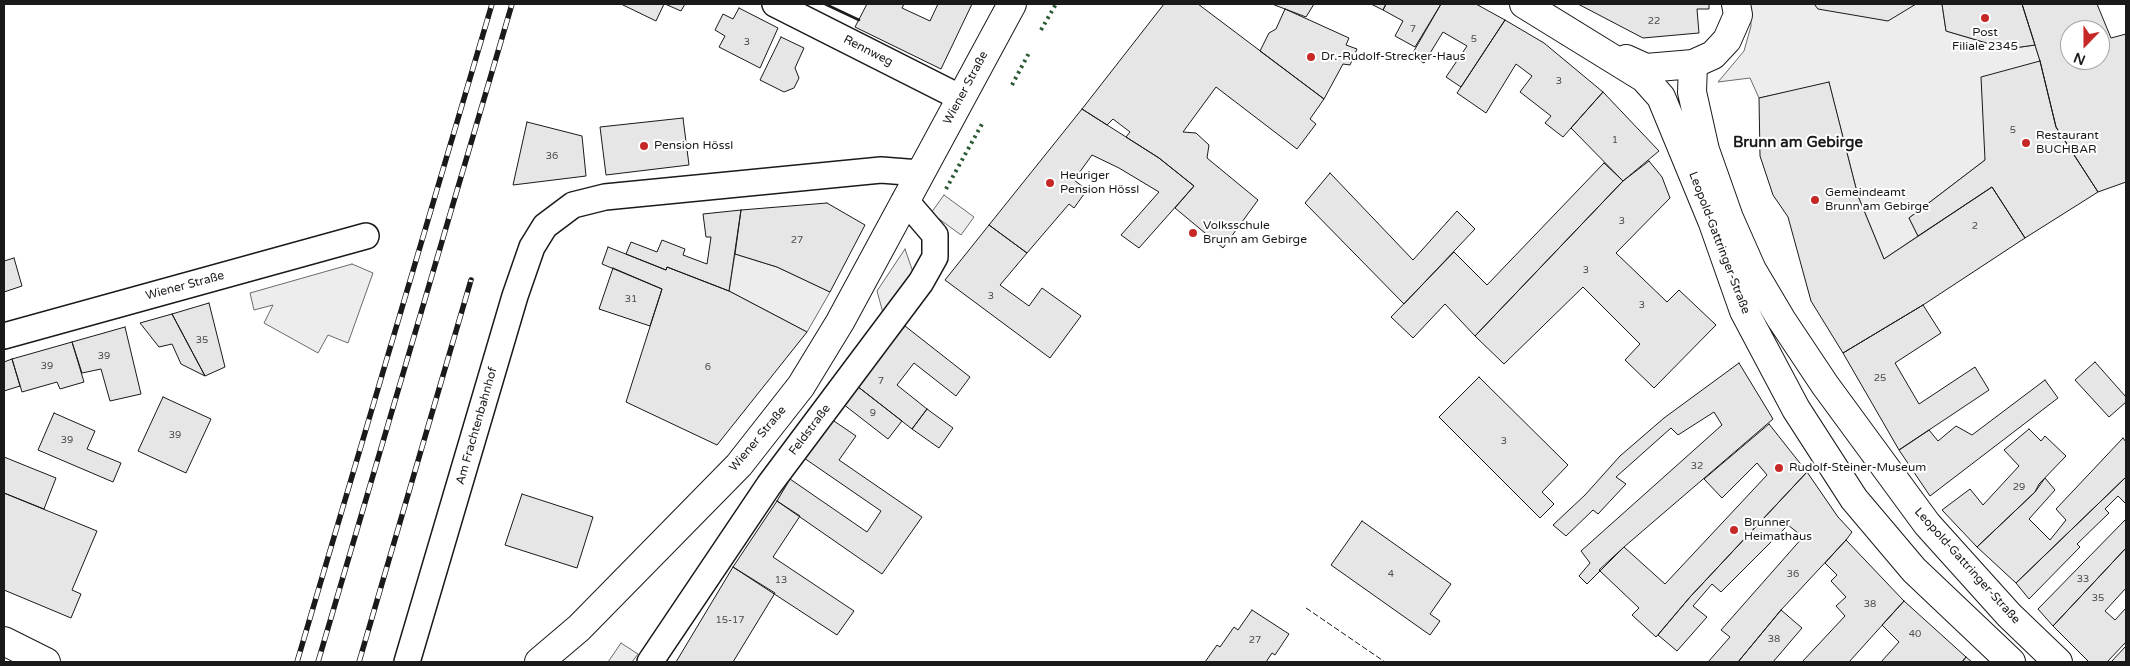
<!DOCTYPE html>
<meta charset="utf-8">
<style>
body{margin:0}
#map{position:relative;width:2130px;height:666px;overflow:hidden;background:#fff;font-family:"Varela Round",sans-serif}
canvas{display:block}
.frame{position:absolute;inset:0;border:5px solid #1a1a1a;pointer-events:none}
.north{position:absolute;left:2060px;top:20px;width:50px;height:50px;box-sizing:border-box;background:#fff;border:1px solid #a3a3a3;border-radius:50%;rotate:202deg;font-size:14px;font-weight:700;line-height:20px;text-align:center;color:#1a1a1a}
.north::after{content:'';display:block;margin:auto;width:18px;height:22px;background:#c62828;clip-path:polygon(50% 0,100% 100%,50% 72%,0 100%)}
</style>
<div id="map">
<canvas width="2130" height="666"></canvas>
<div class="frame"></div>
<div class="north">N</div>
</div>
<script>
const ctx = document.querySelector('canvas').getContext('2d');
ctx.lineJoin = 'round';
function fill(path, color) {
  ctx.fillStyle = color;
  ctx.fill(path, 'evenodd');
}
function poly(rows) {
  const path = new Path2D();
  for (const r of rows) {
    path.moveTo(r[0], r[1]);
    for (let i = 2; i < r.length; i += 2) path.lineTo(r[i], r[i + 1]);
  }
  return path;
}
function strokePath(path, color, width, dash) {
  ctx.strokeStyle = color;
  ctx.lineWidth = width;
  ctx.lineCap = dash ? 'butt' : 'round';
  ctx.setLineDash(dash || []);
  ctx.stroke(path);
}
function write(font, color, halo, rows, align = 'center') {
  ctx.font = font + ' "Varela Round",sans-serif';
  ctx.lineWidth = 4;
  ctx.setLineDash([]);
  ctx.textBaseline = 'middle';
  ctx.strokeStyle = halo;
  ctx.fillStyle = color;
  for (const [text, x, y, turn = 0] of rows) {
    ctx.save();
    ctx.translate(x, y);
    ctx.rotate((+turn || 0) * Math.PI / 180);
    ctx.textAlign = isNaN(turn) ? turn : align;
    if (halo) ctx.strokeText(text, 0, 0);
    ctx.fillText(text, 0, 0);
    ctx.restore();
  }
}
const parking = poly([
 [1750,4,1942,4,1946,31,2007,49,2035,45,2040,61,1985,160,1909,218,1918,236,1884,259,1858,196,1829,83,1759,98,1750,78,1718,82,1744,51,1751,26,1750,4],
 [944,195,974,217,961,235,931,213,944,195],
 [905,249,914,275,883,313,877,291,905,249],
 [735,254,777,267,830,292,807,332,729,291,735,254],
 [352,264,373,273,348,343,328,335,318,353,264,323,273,305,254,310,250,293,352,264],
 [621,643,638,654,632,662,608,662,621,643]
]);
fill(parking, '#ededed');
strokePath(parking, '#6a6a6a', 1);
const building = poly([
 [621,4,664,4,656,21,621,4],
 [665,4,685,4,681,11,665,4],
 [867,4,904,4,902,8,930,21,938,4,972,4,941,69,855,27,867,4],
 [1164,4,1198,4,1324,99,1310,119,1316,124,1297,149,1216,87,1183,132,1196,133,1209,145,1207,158,1258,200,1223,248,1175,208,1194,186,1159,158,1126,137,1130,132,1113,119,1107,125,1082,109,1164,4],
 [1272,4,1314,4,1306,17,1272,4],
 [1371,4,1386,4,1383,10,1371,4],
 [1386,4,1441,4,1415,47,1395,36,1403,21,1383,10,1386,4],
 [1441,4,1476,4,1505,20,1461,87,1446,77,1467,46,1443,32,1424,63,1411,56,1441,4],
 [1578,4,1709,4,1709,9,1697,9,1699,33,1643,38,1578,4],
 [1814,4,1916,4,1888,21,1818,9,1814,4],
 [1942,4,2022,4,2035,45,2007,49,1946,31,1942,4],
 [2022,4,2097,4,2111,38,2126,34,2126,182,2098,192,2056,127,2040,61,2022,4],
 [2070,30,2100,30,2100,60,2070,60,2070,30],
 [739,8,778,28,760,68,719,47,725,36,715,30,723,14,733,19,739,8],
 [1285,9,1349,38,1346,45,1357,49,1350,65,1343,64,1324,99,1260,51,1269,33,1276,29,1285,9],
 [1505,20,1544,43,1603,92,1563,137,1545,123,1551,116,1520,92,1532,76,1516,64,1486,113,1457,93,1505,20],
 [781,37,804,48,795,68,799,78,794,88,784,92,760,80,781,37],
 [2040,61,2056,127,2098,192,2025,238,1992,187,1918,236,1909,218,1985,160,1981,77,2040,61],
 [1829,82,1858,196,1884,259,1992,187,2025,238,1923,305,1843,353,1811,301,1788,217,1773,195,1760,156,1759,98,1829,82],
 [1603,92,1659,151,1623,181,1571,128,1603,92],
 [1082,109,1159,158,1194,186,1139,248,1121,235,1159,192,1119,168,1092,155,1074,180,1087,190,1074,208,1069,204,1027,253,989,225,1082,109],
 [683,118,689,165,606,175,600,127,683,118],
 [527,122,582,136,586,176,513,185,527,122],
 [1649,161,1662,177,1670,198,1616,253,1667,302,1679,290,1716,325,1654,388,1625,360,1640,344,1583,287,1504,364,1475,336,1623,181,1649,161],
 [1604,163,1623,181,1475,336,1445,304,1413,338,1391,317,1454,252,1487,285,1604,163],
 [1330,173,1413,260,1457,211,1475,229,1404,304,1305,203,1330,173],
 [827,203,865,225,830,292,777,267,735,254,741,210,827,203],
 [741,210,729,291,667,267,666,270,626,254,631,242,657,252,662,240,685,249,683,255,707,264,711,237,706,237,703,214,741,210],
 [989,225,1027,253,1000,285,1029,306,1042,288,1081,316,1050,358,945,280,989,225],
 [608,247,666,270,667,267,729,291,807,332,717,445,626,402,662,289,602,264,608,247],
 [14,258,22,286,4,292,4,261,14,258],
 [613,268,662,289,650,326,599,309,613,268],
 [209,303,225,367,205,376,172,314,209,303],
 [1923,305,1941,333,1895,363,1919,404,1975,367,1989,390,1899,450,1843,353,1923,305],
 [172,314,205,376,181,364,172,344,159,347,140,323,172,314],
 [905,326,970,377,956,396,914,363,897,385,927,409,912,429,857,386,905,326],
 [125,327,141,394,110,401,101,369,82,373,72,342,125,327],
 [72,342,84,382,60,389,57,382,22,392,12,359,72,342],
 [12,359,20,386,4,391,4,362,12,359],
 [2095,362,2126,397,2126,402,2109,417,2075,380,2095,362],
 [1739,363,1773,419,1624,547,1587,584,1579,576,1590,563,1581,551,1722,425,1714,412,1678,435,1671,428,1616,477,1626,484,1598,514,1593,510,1566,536,1553,525,1585,495,1620,456,1664,418,1739,363],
 [1479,377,1568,465,1542,492,1554,504,1540,518,1439,417,1479,377],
 [2045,380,2058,398,1930,496,1899,450,1929,430,1938,441,1956,426,1972,435,2045,380],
 [857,386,902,421,888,439,843,404,857,386],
 [163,397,211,419,186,473,138,451,163,397],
 [927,409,953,428,939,448,912,429,927,409],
 [54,413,95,431,87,449,121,463,113,482,38,450,54,413],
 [831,419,856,436,839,460,922,517,882,574,777,501,790,479,867,532,881,511,804,458,831,419],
 [1769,424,1807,472,1690,597,1656,637,1632,615,1639,608,1599,570,1624,547,1665,584,1767,475,1757,463,1722,498,1704,479,1769,424],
 [2029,429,2041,441,2045,436,2066,456,2039,484,2035,492,1977,547,1942,510,1970,489,1983,505,2019,466,2004,450,2029,429],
 [2123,438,2126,442,2126,477,2016,583,1977,547,2035,492,2045,478,2055,490,2029,519,2050,540,2066,520,2056,509,2123,438],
 [4,457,56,478,44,509,4,493,4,457],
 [1807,472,1838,517,1852,532,1846,540,1781,610,1738,662,1708,662,1730,637,1721,630,1803,537,1788,525,1721,592,1712,584,1693,606,1707,617,1677,651,1658,635,1690,597,1807,472],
 [2126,477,2126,504,2118,496,2105,509,2109,513,2077,544,2080,547,2029,599,2016,583,2126,477],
 [4,493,97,531,72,590,81,594,71,618,4,590,4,493],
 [522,494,593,517,577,568,505,545,522,494],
 [777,501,800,516,773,557,854,611,837,635,733,567,777,501],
 [2126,519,2126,548,2053,626,2038,609,2126,519],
 [1362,521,1451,584,1430,614,1440,621,1430,635,1331,565,1362,521],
 [1846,540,1904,601,1849,662,1802,662,1845,616,1836,606,1846,597,1831,581,1837,575,1825,563,1846,540],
 [2126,548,2126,588,2105,611,2115,620,2126,608,2126,642,2107,662,2089,662,2053,626,2126,548],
 [733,567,775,593,733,662,676,662,733,567],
 [1904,601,1966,657,1962,662,1881,662,1899,642,1882,625,1904,601],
 [1252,610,1289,634,1275,655,1272,653,1266,662,1205,662,1217,645,1220,647,1234,627,1238,630,1252,610],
 [1781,610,1802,628,1773,662,1738,662,1781,610],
 [2126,646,2126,662,2111,662,2126,646],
 [1966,657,1972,662,1962,662,1966,657]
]);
fill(building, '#e6e6e6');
strokePath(building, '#1a1a1a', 1);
const street = poly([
 [775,4,961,98],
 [4,336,366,236],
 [407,662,515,296,532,247,545,226,573,205,605,197,881,170,920,173],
 [650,662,769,485,921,282,935,257,935,235,905,200]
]);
const secondary = poly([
 [4,641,46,662]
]);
const primary = poly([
 [1524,4,1644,78,1661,97,1713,223,1744,311,1796,409,1854,499,1914,570,2011,662],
 [1626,59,1646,68,1693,64,1713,55,1727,40,1738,15,1736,4],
 [1693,64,1692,92,1705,150,1729,218,1752,270,1781,319,1825,385,1927,524,2009,615,2058,662],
 [539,662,579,628,739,465,801,386,840,322,1012,4]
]);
strokePath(street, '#1a1a1a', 28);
strokePath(secondary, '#1a1a1a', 30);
strokePath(primary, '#1a1a1a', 30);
strokePath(street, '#fff', 25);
strokePath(secondary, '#fff', 28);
strokePath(primary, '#fff', 28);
const rail = poly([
 [297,662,492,4],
 [318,662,512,4],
 [359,662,471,280]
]);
strokePath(rail, '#1a1a1a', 5.5);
strokePath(rail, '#fff', 4, [11]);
strokePath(poly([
 [1041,30,1056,4],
 [1012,85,1030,51],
 [946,189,982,124]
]), '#2b5a34', 4, [2.5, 4]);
strokePath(poly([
 [1306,608,1385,662]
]), '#1a1a1a', 1, [6, 2.5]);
strokePath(poly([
 [825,4,859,20]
]), '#1a1a1a', 2.5);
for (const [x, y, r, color] of [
 [1985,18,5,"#c62828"],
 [1311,57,5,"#c62828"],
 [2026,143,5,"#c62828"],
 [644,146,5,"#c62828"],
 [1050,183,5,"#c62828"],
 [1815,200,5,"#c62828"],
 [1193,233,5,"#c62828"],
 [1779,468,5,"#c62828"],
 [1734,530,5,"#c62828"]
]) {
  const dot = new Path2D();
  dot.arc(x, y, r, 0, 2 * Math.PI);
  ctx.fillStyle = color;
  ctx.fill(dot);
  strokePath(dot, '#fff', 2);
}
write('10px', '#4d4d4d', null, [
 ["22",1654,21],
 ["7",1413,29],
 ["5",1474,39],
 ["3",747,42],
 ["3",1559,81],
 ["5",2013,130],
 ["1",1615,140],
 ["36",552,156],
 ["3",1622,221],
 ["2",1975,226],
 ["27",797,240],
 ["3",1586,270],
 ["3",991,296],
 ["31",631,299],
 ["3",1642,305],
 ["35",202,340],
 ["39",104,356],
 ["39",47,366],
 ["6",708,367],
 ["25",1880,378],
 ["7",881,381],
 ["9",873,413],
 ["39",175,435],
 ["39",67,440],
 ["3",1504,441],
 ["32",1697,466],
 ["29",2019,487],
 ["4",1391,574],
 ["36",1793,574],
 ["33",2083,579],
 ["13",781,580],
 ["35",2098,598],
 ["38",1870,604],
 ["15-17",730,620],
 ["40",1915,634],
 ["38",1774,639],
 ["27",1255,640]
]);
write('12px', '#1a1a1a', '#fff', [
 ["Post",1985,33,"center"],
 ["Filiale 2345",1985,47,"center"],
 ["Dr.-Rudolf-Strecker-Haus",1321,57],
 ["Restaurant",2036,136],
 ["BUCHBAR",2036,150],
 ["Pension Hössl",654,146],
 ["Heuriger",1060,176],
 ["Pension Hössl",1060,190],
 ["Gemeindeamt",1825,193],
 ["Brunn am Gebirge",1825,207],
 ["Volksschule",1203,226],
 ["Brunn am Gebirge",1203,240],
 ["Rudolf-Steiner-Museum",1789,468],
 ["Brunner",1744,523],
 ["Heimathaus",1744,537]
], 'left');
write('12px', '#1a1a1a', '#fff', [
 ["Rennweg",868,51,27],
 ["Wiener Straße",966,88,-62],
 ["Leopold-Gattringer-Straße",1719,243,69],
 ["Wiener Straße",185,286,-15],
 ["Am Frachtenbahnhof",477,426,-74],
 ["Feldstraße",810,430,-53],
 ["Wiener Straße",758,439,-50],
 ["Leopold-Gattringer-Straße",1967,566,48]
]);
write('bold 15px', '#1a1a1a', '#fff', [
 ["Brunn am Gebirge",1798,143]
]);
</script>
